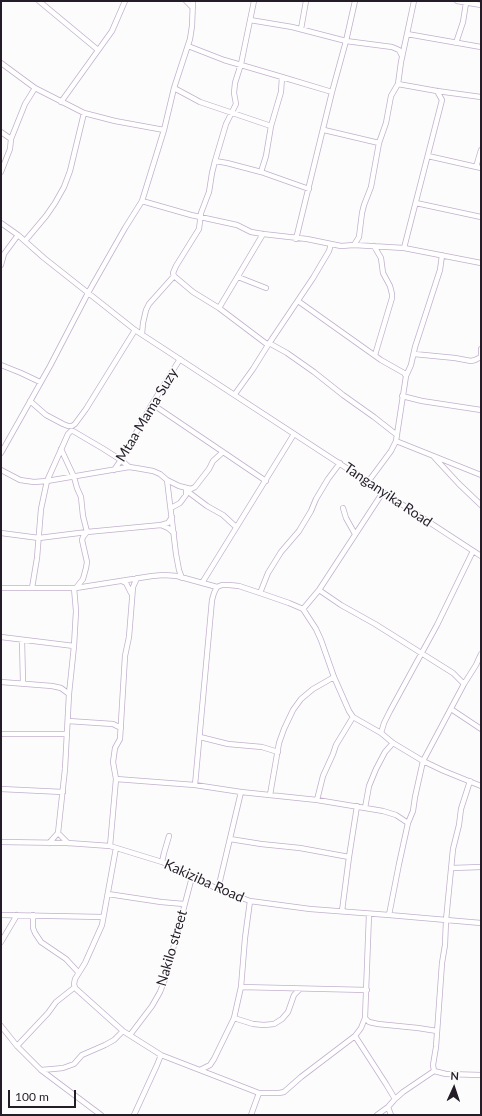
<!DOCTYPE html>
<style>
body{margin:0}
#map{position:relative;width:482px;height:1116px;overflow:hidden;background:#fcfcfc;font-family:Lato,sans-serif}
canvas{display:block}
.frame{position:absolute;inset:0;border:2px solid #241d28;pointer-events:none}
.north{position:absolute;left:434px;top:1068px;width:40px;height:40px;-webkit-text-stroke:3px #fcfcfc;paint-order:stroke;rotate:3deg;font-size:11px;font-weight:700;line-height:16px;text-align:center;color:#241d28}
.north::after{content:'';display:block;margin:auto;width:14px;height:18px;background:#241d28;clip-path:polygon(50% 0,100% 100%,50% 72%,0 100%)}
.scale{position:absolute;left:8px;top:1090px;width:68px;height:18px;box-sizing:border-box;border:2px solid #241d28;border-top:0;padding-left:5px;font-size:12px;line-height:14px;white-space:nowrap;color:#241d28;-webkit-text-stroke:3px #fcfcfc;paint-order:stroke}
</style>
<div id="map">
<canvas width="482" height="1116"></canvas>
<div class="frame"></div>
<div class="north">N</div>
<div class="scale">100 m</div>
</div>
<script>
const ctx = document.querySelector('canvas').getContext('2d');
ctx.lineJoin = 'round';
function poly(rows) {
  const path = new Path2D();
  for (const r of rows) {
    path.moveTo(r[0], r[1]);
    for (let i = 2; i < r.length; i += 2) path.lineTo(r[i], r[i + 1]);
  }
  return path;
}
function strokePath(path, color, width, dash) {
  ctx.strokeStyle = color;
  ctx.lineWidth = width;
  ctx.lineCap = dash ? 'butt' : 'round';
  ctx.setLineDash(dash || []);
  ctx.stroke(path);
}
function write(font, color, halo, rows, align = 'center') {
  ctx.font = font + ' Lato,sans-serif';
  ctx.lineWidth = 3;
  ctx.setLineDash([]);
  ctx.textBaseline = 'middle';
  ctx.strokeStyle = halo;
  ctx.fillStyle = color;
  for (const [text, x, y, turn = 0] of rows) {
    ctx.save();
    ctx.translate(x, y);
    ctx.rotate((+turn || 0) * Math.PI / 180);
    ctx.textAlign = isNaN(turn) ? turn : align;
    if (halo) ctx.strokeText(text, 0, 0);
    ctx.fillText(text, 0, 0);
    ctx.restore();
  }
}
const minor = poly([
 [39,1,98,50],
 [186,1,193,8],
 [254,1,241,64,235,83,234,93,236,104,226,124,215,161,212,173,209,192,201,213,199,229,176,266,173,273,174,276,193,292,219,308,268,345],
 [457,1,481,5],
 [250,20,292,27,346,41,392,47,399,50,402,56],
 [301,29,306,1],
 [407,34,481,47],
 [456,43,463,22,466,3],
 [188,46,224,60,282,77,332,92],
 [1,63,35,88,84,113,115,121,164,130],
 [398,84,437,91,481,97],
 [174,88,200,102,271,126],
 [61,102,112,31,125,1],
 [324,130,379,143],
 [1,132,11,139,10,149,1,172],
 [11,139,25,104,35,88],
 [428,156,481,168],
 [215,161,227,163,261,172,309,189],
 [476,167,481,150],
 [261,172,266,156,271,126,281,92,282,77],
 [142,201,191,215,237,225,251,232,263,234,307,239,341,246,354,245,404,248,481,263],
 [416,203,481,217],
 [1,223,18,235,44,258,135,330,481,556],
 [296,239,332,92,346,41,355,1],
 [25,241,46,216,55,203,64,187,70,171,84,113],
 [354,245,359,237,362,213,364,205,371,187,379,143,386,123,391,96,398,84,401,62,407,34,414,1],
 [374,246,381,258,383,273,390,286,392,294,392,298,375,355],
 [404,248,442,100,437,91],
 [1,265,4,254,18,235],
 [238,277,266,288],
 [298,301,381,360,404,373,406,376,396,441,391,451,368,482],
 [219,308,263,234],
 [142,334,143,323,146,310,149,304,174,276],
 [269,343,287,353,314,372,343,395,374,417,397,435],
 [481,349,481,358],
 [414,354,455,358,471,361,475,360,481,357],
 [1,365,21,373,40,382],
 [406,376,411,365,415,347,440,270,442,255],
 [235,394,253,369,268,345,313,278,329,251,331,244],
 [402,396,422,401,481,410],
 [30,401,46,415,63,424,68,426,72,426,75,424,86,409,135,330],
 [152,404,266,481],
 [396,441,481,475],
 [61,449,74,477,77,488,81,497,83,516,87,532,83,537,82,540,87,562,86,568,83,579,76,588],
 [1,453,50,366,88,293,125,228,142,201,164,130,174,88,190,39,192,26,193,1],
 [434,457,459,484,481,505],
 [1,470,20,480,34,482,47,481,129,467,136,468,153,471,160,474,167,480,179,486,191,489,195,487,209,469,213,461,223,452],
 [114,470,121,460,152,404,180,359],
 [167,480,176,554,179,570,182,578],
 [187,491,207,506,223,515,236,527],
 [171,508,180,503,186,495,186,490],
 [343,508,346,518,355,534],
 [161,525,168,528,174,533],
 [1,533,39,538,87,532,161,525,168,523,172,517],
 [122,581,126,583,131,593],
 [202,583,294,434],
 [1,588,76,588,152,576,164,575,177,576,217,587],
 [32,588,37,558,41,509,47,481,68,434,71,431,73,431,102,448,121,460,129,467],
 [319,590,341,605,375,624,453,673,464,684],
 [260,593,268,573,281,552,299,531,311,511,316,499,328,479,340,463],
 [303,609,319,590,383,492],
 [1,637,74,646],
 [22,640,23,683],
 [1,682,52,686,61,688,69,694],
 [451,709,481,729],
 [68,721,113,724,121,728],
 [381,733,384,723,390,711,437,625,473,551],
 [1,734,67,734],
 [200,737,228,744,262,747,278,752],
 [116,779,195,785,241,792,317,800,383,811,396,815,408,823],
 [470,781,461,809,459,825,453,849,446,920,445,945,442,963,436,1047,433,1065,434,1071,446,1074,481,1075],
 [195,785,212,600,214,593,217,587,222,585,229,585,239,586,260,593,289,603,303,609,316,629,321,640,334,677,349,711,353,717,381,733,393,743,423,761,444,771,481,786],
 [1,789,63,792],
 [270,795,279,743,284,729,293,710,301,699,313,689,334,677],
 [317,800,323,776,333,754,336,745,353,717],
 [365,808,369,786,376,769,385,752,393,743],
 [58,833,68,843],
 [230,839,261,844,300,848,349,857],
 [1,842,68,843,110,846,162,862,179,869,192,877,218,889,250,901,310,909,389,915,481,923],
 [49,843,58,833,65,769,69,694,74,646,76,611,74,588],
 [110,846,116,779,113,762,115,748,120,739,125,656,129,637,133,587,137,578],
 [116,848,102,925,85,963,75,979,74,984,75,988,123,1031,161,1055,259,1093,279,1093,284,1092,301,1077,355,1036,361,1028,365,1018,369,914],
 [162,862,164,853,169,836],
 [452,868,481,867],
 [218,889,241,792],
 [108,894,161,902,184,904],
 [342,911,349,857,357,806],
 [1,915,103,917],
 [33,915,33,928,35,933,41,942,66,959,78,972],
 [389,915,399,864,408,823,413,811,415,797,423,761,464,684,476,665,481,654],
 [1,942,17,915],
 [241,987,367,990],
 [234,1018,253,1024,264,1025,274,1024,282,1019,288,1012,294,995,300,989],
 [365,1018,369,1022,378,1024,418,1028,437,1031],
 [1,1026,17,1046,41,1070,101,1115],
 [130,1035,152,1006,160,992,165,979,192,877],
 [355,1036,386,1084,395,1099],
 [17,1046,48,1013,56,1002,75,987],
 [41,1070,53,1069,63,1068,74,1064,82,1055,105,1045,114,1040,123,1031],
 [200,1070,210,1065,214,1059,234,1018,241,987,245,938,250,901],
 [388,1107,391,1115],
 [134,1115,157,1065,161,1055],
 [251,1115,259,1093],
 [377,1115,388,1107,395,1099,403,1092,434,1071]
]);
strokePath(minor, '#c2b0cd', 6);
strokePath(minor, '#fff', 4.5);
write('14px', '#241d28', '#fcfcfc', [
 ["Mtaa Mama Suzy",147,415,-59],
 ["Tanganyika Road",388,495,34],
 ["Kakiziba Road",204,881,24],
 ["Nakilo street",172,948,-74]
]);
</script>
